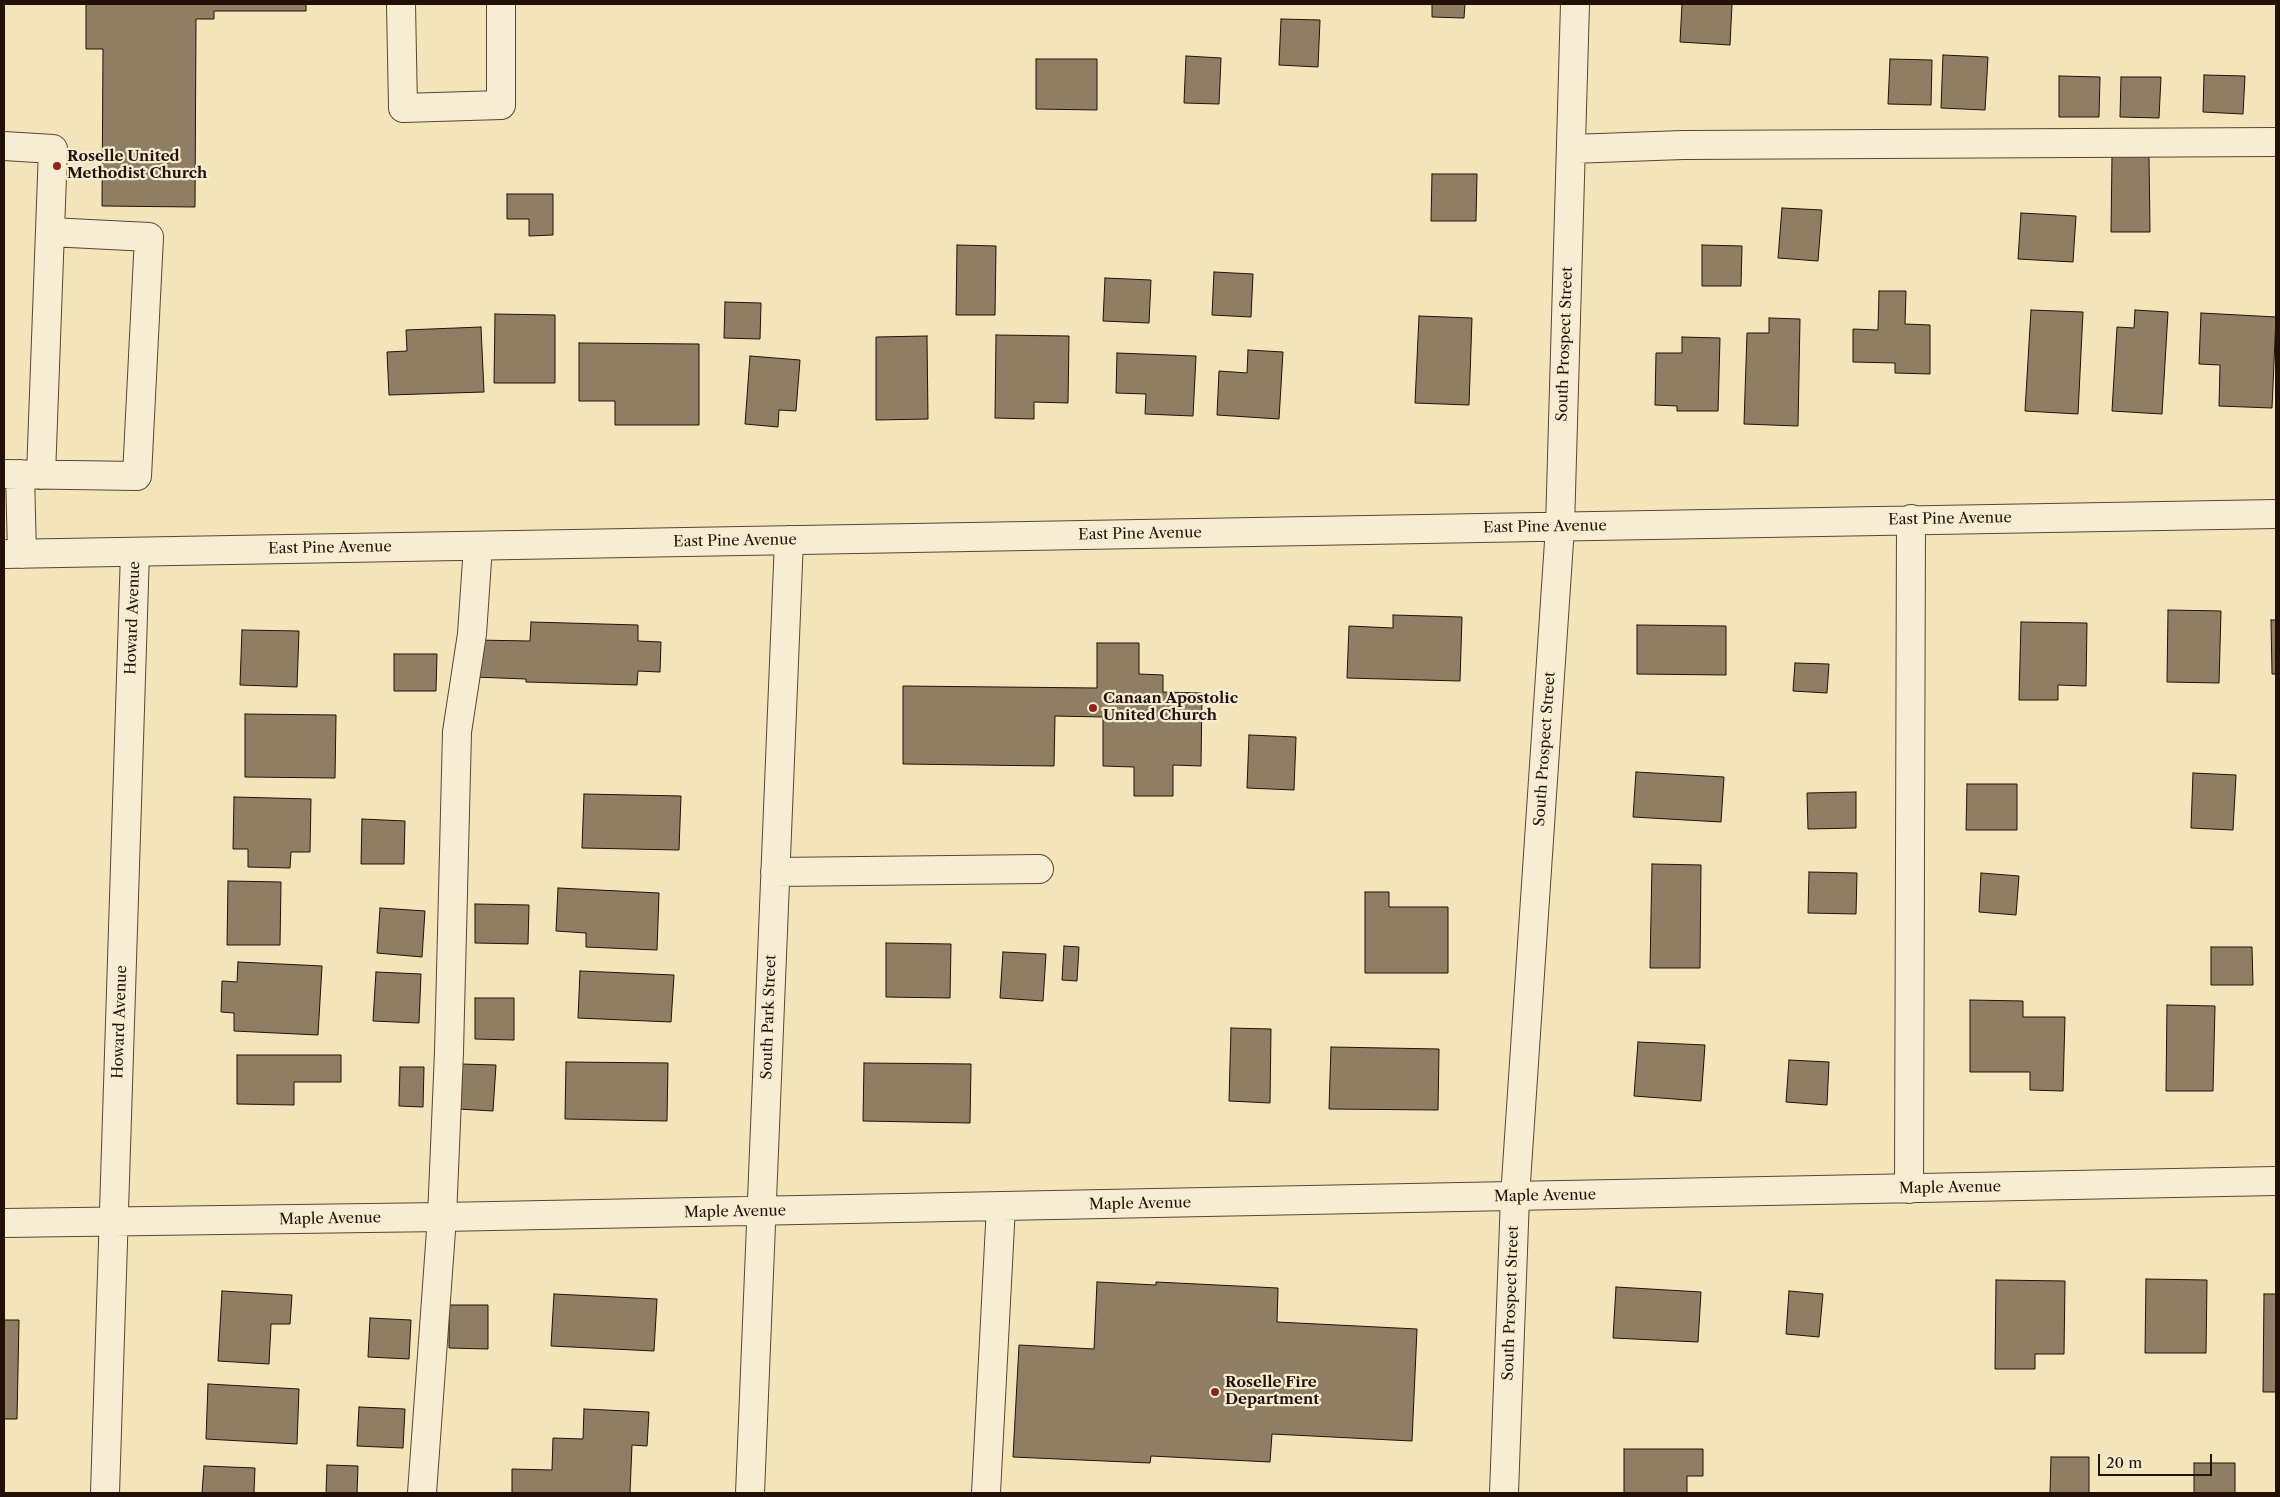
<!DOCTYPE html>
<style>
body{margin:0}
#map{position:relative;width:2280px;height:1497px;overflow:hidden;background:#f3e4ba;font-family:"Libre Caslon Text",serif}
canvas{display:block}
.frame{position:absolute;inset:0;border:5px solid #241007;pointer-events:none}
.scale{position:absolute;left:2098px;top:1454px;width:114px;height:22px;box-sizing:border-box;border:2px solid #241007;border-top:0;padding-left:6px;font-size:15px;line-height:18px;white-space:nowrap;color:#241007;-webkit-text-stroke:4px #f7edd2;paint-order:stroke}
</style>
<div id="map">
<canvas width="2280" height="1497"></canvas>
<div class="frame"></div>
<div class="scale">20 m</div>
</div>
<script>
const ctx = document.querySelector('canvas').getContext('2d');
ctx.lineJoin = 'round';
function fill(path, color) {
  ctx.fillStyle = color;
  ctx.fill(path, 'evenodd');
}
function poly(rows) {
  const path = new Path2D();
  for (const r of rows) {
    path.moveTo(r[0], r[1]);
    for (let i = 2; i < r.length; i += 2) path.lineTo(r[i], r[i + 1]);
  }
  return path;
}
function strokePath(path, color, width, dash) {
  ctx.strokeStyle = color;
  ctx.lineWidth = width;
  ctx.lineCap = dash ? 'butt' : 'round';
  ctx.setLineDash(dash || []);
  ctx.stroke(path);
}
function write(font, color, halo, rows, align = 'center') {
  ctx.font = font + ' "Libre Caslon Text",serif';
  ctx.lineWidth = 4.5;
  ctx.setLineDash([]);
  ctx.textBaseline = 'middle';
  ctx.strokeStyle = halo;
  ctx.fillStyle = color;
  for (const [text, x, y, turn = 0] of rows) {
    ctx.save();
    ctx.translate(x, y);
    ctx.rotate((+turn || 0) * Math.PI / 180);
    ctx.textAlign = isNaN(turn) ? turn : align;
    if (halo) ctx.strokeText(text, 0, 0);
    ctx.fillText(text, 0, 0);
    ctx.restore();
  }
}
const building = poly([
 [86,4,306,4,306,11,214,11,214,19,196,19,195,207,102,206,103,49,86,49,86,4],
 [1432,4,1465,4,1464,18,1432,17,1432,4],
 [1682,4,1732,4,1730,45,1680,42,1682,4],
 [1281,19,1320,20,1318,67,1279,65,1281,19],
 [1943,55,1988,57,1985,110,1941,108,1943,55],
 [1186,56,1221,58,1219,104,1184,103,1186,56],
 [1036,59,1097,59,1097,110,1036,109,1036,59],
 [1890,59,1932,60,1931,105,1888,104,1890,59],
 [2204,75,2245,76,2243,114,2203,112,2204,75],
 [2059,76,2100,77,2099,117,2059,117,2059,76],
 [2121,77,2161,77,2159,118,2120,117,2121,77],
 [2112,156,2149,156,2150,232,2111,232,2112,156],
 [1432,174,1477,174,1476,221,1431,221,1432,174],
 [507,194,553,194,553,235,529,236,529,219,507,219,507,194],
 [1782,208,1822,210,1818,261,1778,258,1782,208],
 [2021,213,2076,216,2073,262,2018,259,2021,213],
 [957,245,996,246,995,315,956,315,957,245],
 [1702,245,1742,246,1741,286,1702,286,1702,245],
 [1214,272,1253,274,1251,317,1212,315,1214,272],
 [1105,278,1151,280,1149,323,1103,321,1105,278],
 [1879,291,1906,291,1905,324,1930,325,1930,374,1895,373,1895,363,1853,362,1853,329,1878,330,1879,291],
 [725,302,761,303,760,339,724,338,725,302],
 [2031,310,2083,312,2078,414,2025,411,2031,310],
 [2135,310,2168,312,2162,414,2112,411,2117,327,2134,328,2135,310],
 [2201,313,2276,317,2272,408,2219,406,2220,365,2199,364,2201,313],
 [495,314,555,315,555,383,494,383,495,314],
 [1419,316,1472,318,1469,405,1415,403,1419,316],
 [1769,318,1800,319,1798,426,1744,424,1747,333,1769,333,1769,318],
 [481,327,484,392,389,395,387,352,407,351,406,330,481,327],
 [996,335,1069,336,1068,403,1034,402,1034,419,995,418,996,335],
 [927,336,928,419,876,420,876,337,927,336],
 [1682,337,1720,338,1718,411,1677,411,1677,406,1655,405,1656,353,1682,353,1682,337],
 [579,343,699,344,699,425,615,425,615,401,579,401,579,343],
 [1248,350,1283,352,1279,419,1217,415,1219,371,1247,373,1248,350],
 [1117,353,1196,356,1193,416,1145,414,1146,394,1116,393,1117,353],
 [750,356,800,360,796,411,779,410,778,427,745,424,750,356],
 [2168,610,2221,611,2219,683,2167,682,2168,610],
 [1393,615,1462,617,1460,681,1347,678,1349,626,1393,628,1393,615],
 [2271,620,2276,620,2276,674,2272,674,2271,620],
 [531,622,638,625,638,641,661,642,660,672,638,671,637,685,526,682,526,679,474,677,475,640,530,641,531,622],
 [2021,622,2087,623,2086,686,2058,685,2058,700,2019,700,2021,622],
 [1637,625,1726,626,1726,675,1637,674,1637,625],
 [242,630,299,631,297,687,240,685,242,630],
 [1097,643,1139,643,1139,674,1163,675,1163,692,1202,693,1201,766,1173,765,1173,796,1134,796,1134,767,1103,766,1103,717,1055,716,1054,766,903,764,903,686,1097,688,1097,643],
 [394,654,437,654,436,691,394,691,394,654],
 [1795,663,1829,664,1827,693,1793,691,1795,663],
 [245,714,336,715,335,778,245,777,245,714],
 [1249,735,1296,737,1294,790,1247,788,1249,735],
 [1636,772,1724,777,1721,822,1633,817,1636,772],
 [2193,773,2236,775,2233,830,2191,828,2193,773],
 [1967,784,2017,784,2017,830,1966,830,1967,784],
 [1856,792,1856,828,1808,829,1807,793,1856,792],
 [584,794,681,796,679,850,582,848,584,794],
 [234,797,311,799,310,852,291,852,290,868,248,867,248,849,233,849,234,797],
 [362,819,405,821,404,864,361,864,362,819],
 [1652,864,1701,865,1700,968,1650,968,1652,864],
 [1809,872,1857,873,1856,914,1808,913,1809,872],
 [1981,873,2019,876,2016,915,1979,912,1981,873],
 [228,881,281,882,280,945,227,945,228,881],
 [558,888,659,893,657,950,586,947,586,933,556,931,558,888],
 [1365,892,1389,892,1389,907,1448,907,1448,973,1365,973,1365,892],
 [475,904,529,905,528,944,475,943,475,904],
 [380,908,425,911,422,957,377,953,380,908],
 [886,943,951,944,950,998,886,997,886,943],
 [1064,946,1079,947,1077,981,1062,980,1064,946],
 [2211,947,2252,947,2253,985,2211,985,2211,947],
 [1003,952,1046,954,1043,1001,1000,998,1003,952],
 [238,962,322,966,318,1035,234,1031,234,1013,221,1012,222,981,237,982,238,962],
 [580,971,674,975,671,1022,578,1018,580,971],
 [376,972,421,974,419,1023,373,1021,376,972],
 [475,998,514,998,514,1040,475,1039,475,998],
 [1970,1000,2023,1001,2023,1017,2065,1017,2063,1091,2030,1090,2030,1072,1970,1072,1970,1000],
 [2167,1005,2215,1006,2213,1091,2166,1091,2167,1005],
 [1231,1028,1271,1029,1270,1103,1229,1101,1231,1028],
 [1638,1042,1705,1045,1701,1101,1634,1096,1638,1042],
 [1331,1047,1439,1049,1438,1110,1329,1109,1331,1047],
 [237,1055,341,1055,341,1082,294,1082,294,1105,237,1104,237,1055],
 [1789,1060,1829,1062,1827,1105,1786,1102,1789,1060],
 [566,1062,668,1063,667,1121,565,1119,566,1062],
 [864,1063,971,1064,970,1123,863,1121,864,1063],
 [460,1064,496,1065,493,1111,458,1109,460,1064],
 [400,1067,424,1067,423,1107,399,1106,400,1067],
 [2146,1279,2207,1280,2206,1353,2145,1353,2146,1279],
 [1996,1280,2065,1281,2064,1354,2035,1354,2035,1369,1995,1369,1996,1280],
 [1097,1282,1156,1285,1156,1282,1278,1288,1277,1322,1417,1329,1412,1441,1272,1434,1270,1462,1151,1456,1150,1463,1013,1457,1019,1345,1094,1349,1097,1282],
 [1616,1287,1701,1292,1698,1342,1613,1338,1616,1287],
 [222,1291,292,1295,290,1324,271,1324,269,1364,218,1361,222,1291],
 [1789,1291,1823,1294,1819,1337,1786,1334,1789,1291],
 [554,1294,657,1299,654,1351,551,1346,554,1294],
 [2264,1294,2276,1294,2276,1392,2263,1392,2264,1294],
 [449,1305,488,1305,488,1349,449,1348,449,1305],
 [370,1318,411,1320,409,1359,368,1357,370,1318],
 [4,1320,19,1320,17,1419,4,1419,4,1320],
 [208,1384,299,1389,297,1444,206,1439,208,1384],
 [359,1407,405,1409,403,1448,357,1446,359,1407],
 [584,1409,649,1412,647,1446,632,1445,630,1493,643,1493,512,1493,512,1469,552,1470,553,1438,583,1439,584,1409],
 [1624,1449,1703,1449,1703,1476,1687,1476,1687,1493,1624,1493,1624,1449],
 [2051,1457,2089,1457,2089,1493,2050,1493,2051,1457],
 [2194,1463,2235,1463,2235,1493,2194,1493,2194,1463],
 [327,1465,358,1466,357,1493,326,1493,327,1465],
 [204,1466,255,1468,254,1493,202,1493,204,1466]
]);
fill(building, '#907e64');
strokePath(building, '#241007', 1);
const minor = poly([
 [401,4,403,108,501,105,501,4],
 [4,146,53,149,41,475],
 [1571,149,1683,145,2276,142],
 [4,474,137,476,149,237,50,232],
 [20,474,22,554],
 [4,554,2276,514],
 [775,872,1039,869],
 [1909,1189,1911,519],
 [4,1223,442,1217,2276,1181],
 [105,1493,135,552],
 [422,1493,442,1217,449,1052,457,732,472,634,478,546],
 [750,1493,789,540],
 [986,1493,1001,1206],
 [1504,1493,1515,1197,1560,527,1575,4]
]);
strokePath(minor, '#584534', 30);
strokePath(minor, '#f7edd2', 28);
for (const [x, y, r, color] of [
 [57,166,5,"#8f2418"],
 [1093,708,5,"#8f2418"],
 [1215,1392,5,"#8f2418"]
]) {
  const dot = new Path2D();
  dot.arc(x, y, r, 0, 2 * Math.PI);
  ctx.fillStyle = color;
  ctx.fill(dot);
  strokePath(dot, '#f7edd2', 2);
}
write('bold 15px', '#241007', '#f7edd2', [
 ["Roselle United",67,157],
 ["Methodist Church",67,174],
 ["Canaan Apostolic",1103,699],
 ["United Church",1103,716],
 ["Roselle Fire",1225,1383],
 ["Department",1225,1400]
], 'left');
write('15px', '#241007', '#f7edd2', [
 ["South Prospect Street",1565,344,-88],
 ["East Pine Avenue",1950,519,-1],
 ["East Pine Avenue",1545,527,-1],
 ["East Pine Avenue",1140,534,-1],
 ["East Pine Avenue",735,541,-1],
 ["East Pine Avenue",330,548,-1],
 ["Howard Avenue",133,618,-88],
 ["South Prospect Street",1545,749,-86],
 ["South Park Street",769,1017,-88],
 ["Howard Avenue",120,1022,-88],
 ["Maple Avenue",1950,1188,-1],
 ["Maple Avenue",1545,1196,-1],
 ["Maple Avenue",1140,1204,-1],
 ["Maple Avenue",735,1212,-1],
 ["Maple Avenue",330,1219,-1],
 ["South Prospect Street",1511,1303,-88]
]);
</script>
